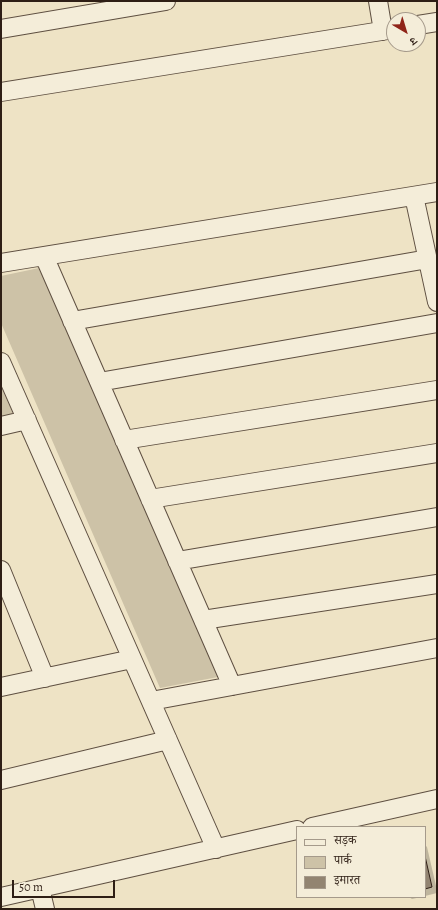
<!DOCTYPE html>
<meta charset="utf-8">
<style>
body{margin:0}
#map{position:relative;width:438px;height:910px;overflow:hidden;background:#eee3c5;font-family:Alegreya,"Noto Serif Devanagari",serif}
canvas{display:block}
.frame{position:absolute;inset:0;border:2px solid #2e1e15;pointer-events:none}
.legend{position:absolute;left:296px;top:826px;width:130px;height:72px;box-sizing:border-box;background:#f4edd9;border:1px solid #a59a8b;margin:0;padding:5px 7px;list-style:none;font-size:12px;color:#2e1e15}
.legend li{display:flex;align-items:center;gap:8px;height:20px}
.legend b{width:20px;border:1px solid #a59a8b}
.north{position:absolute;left:386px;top:12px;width:40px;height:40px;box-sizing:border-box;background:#f4edd9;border:1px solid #a59a8b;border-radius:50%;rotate:142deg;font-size:11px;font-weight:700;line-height:16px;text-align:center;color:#2e1e15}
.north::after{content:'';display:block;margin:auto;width:14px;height:18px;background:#8f2418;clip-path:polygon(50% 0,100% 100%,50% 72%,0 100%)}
.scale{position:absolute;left:12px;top:880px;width:103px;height:18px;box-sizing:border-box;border:2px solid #2e1e15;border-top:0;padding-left:5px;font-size:12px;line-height:14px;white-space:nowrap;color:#2e1e15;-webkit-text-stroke:3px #f4edd9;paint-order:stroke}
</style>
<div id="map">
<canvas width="438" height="910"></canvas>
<div class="frame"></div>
<ul class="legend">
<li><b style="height:5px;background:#f4edd9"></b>सड़क</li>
<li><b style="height:11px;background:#cdc2a7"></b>पार्क</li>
<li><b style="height:11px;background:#928471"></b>इमारत</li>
</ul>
<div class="north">उ</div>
<div class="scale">50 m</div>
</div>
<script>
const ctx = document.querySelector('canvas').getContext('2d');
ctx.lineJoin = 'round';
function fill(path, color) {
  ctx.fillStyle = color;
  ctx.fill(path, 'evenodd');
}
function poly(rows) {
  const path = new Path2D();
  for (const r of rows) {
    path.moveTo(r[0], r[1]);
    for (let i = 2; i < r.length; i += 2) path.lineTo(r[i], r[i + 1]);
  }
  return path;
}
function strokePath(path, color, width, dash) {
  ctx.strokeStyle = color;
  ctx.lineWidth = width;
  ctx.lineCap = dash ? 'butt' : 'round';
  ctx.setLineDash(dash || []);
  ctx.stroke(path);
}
fill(poly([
 [39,268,218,677,160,688,1,323,1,276],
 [1,387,15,418,1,421]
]), '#cdc2a7');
fill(poly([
 [425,845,427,847,437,890,437,893,425,896],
 [409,897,421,897,412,899]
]), '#0003');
const building = poly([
 [425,856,432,887,425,889,425,856]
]);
fill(building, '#928471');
strokePath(building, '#2e1e15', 1);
const minor = poly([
 [378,1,383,31],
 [418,25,437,22],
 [1,29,166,1],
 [1,92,394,29],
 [414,196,437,302],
 [44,256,232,686],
 [1,263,437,192],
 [72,321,428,259],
 [1,362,216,849],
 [99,382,437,323],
 [1,426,27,420],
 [124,440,437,390],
 [150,499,437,453],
 [177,561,437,517],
 [1,570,45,678],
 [203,620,437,584],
 [1,687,132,659],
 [151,701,437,648],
 [1,780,168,740],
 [312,827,437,799],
 [40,888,45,909],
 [1,897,297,830]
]);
strokePath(minor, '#5e4f41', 20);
strokePath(minor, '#f4edd9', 18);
</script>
